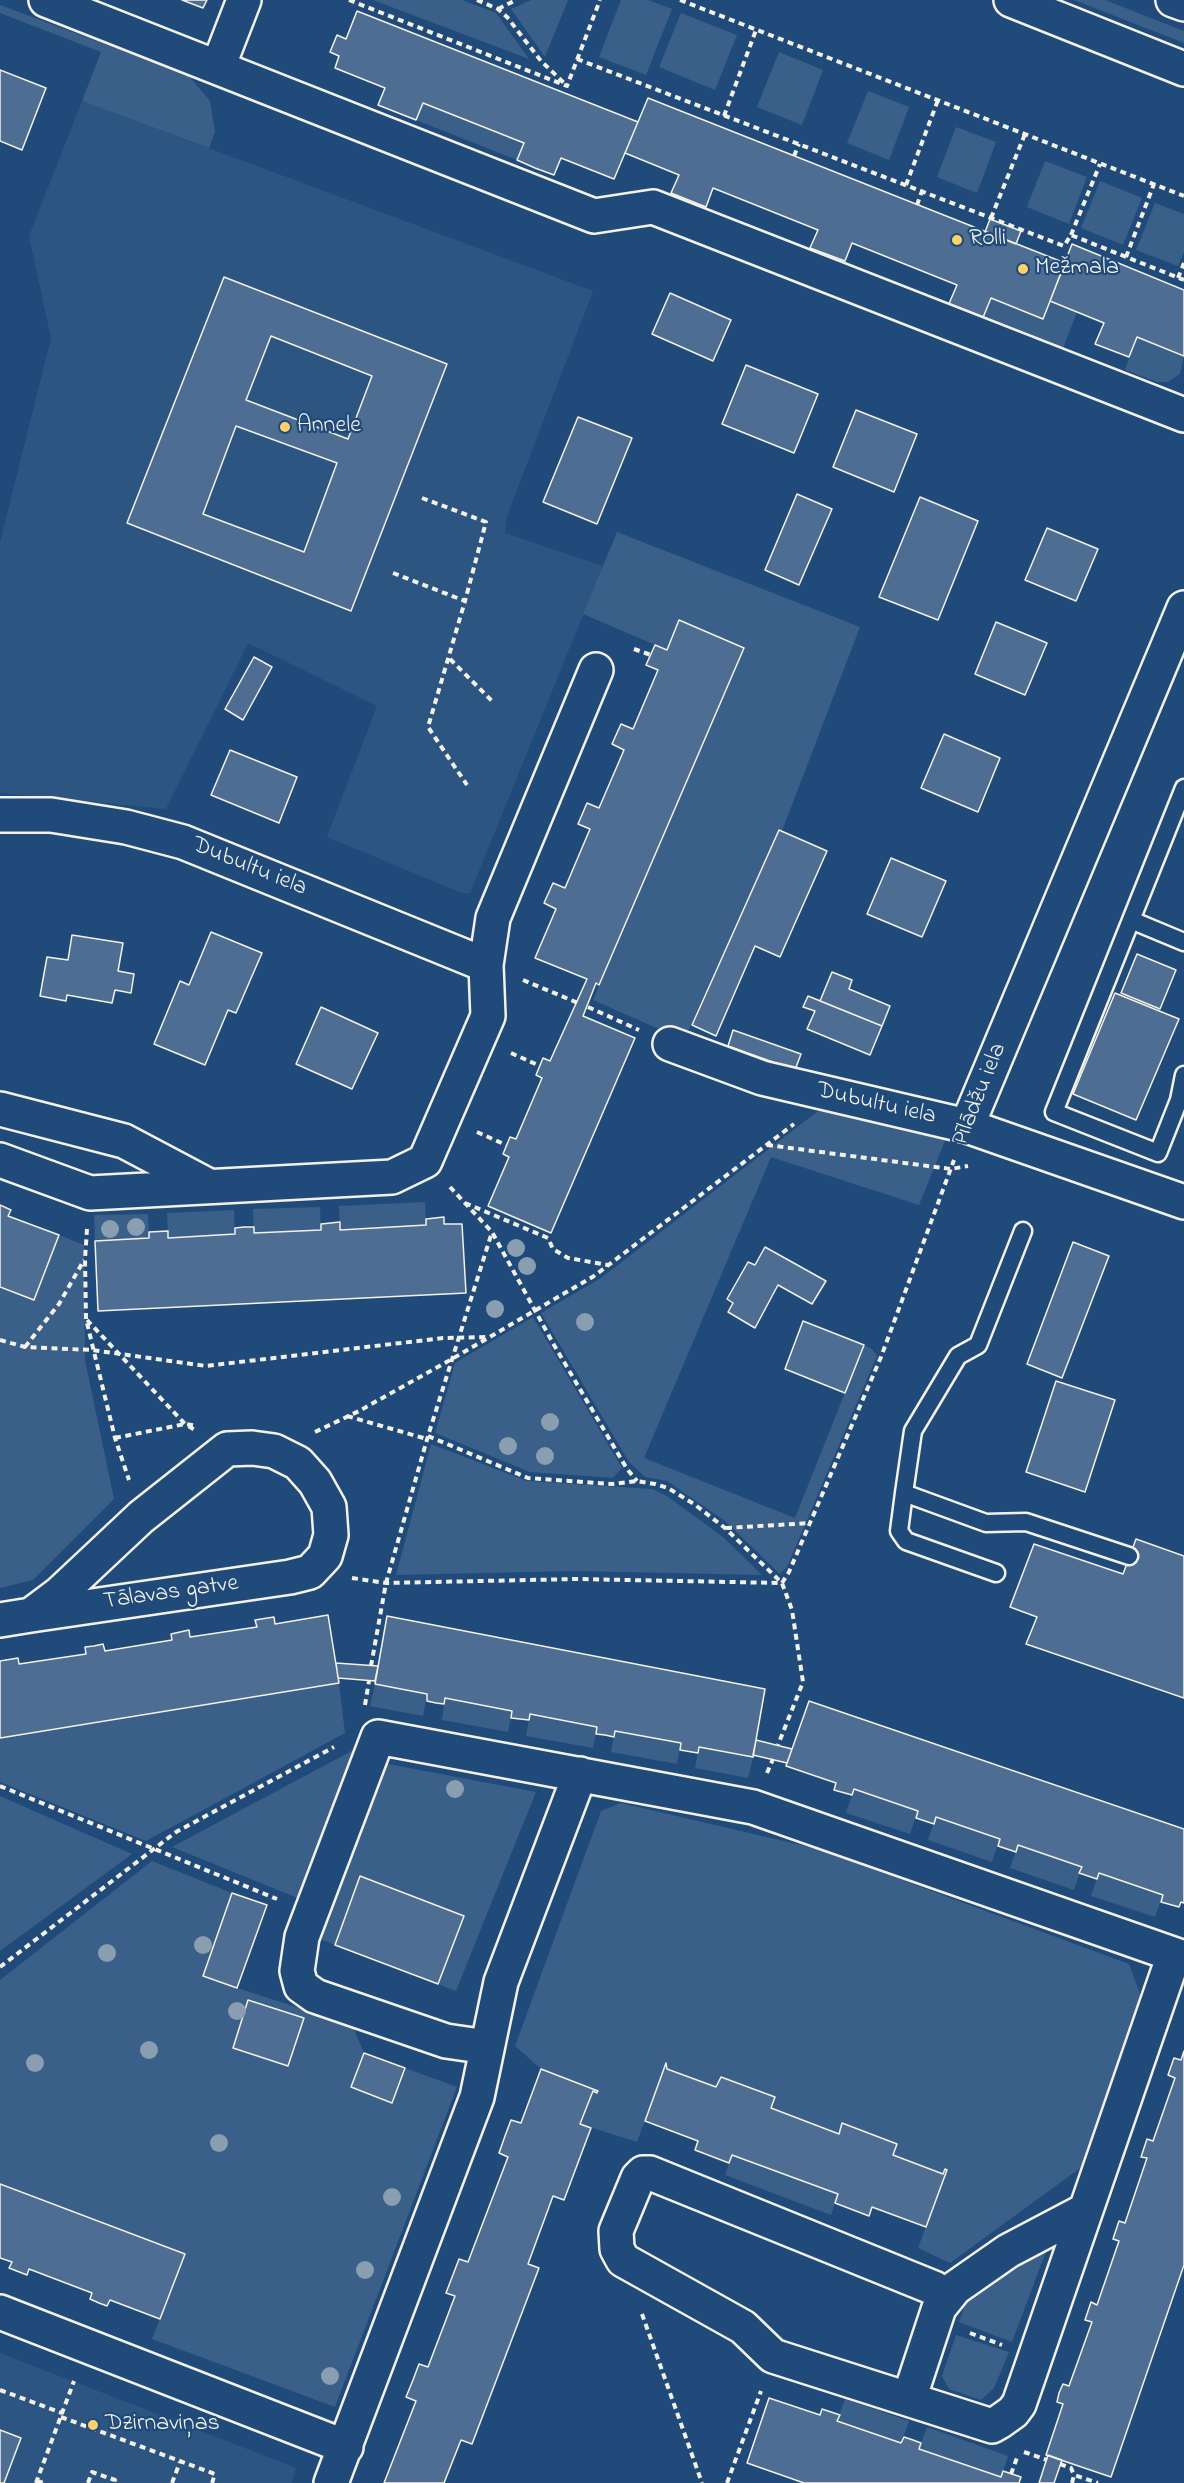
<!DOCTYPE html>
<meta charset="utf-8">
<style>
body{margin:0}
canvas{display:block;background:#1f4a7a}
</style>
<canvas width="1184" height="2483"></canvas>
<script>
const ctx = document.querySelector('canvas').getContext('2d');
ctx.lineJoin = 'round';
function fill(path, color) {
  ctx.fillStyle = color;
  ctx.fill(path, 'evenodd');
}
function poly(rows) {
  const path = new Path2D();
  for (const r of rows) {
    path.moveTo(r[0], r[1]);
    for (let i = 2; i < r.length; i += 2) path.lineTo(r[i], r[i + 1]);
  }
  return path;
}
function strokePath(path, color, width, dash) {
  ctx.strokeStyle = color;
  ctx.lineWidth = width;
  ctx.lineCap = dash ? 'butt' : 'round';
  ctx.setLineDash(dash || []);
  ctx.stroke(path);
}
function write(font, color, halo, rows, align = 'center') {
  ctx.font = font + ' "Indie Flower",sans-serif';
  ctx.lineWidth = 4.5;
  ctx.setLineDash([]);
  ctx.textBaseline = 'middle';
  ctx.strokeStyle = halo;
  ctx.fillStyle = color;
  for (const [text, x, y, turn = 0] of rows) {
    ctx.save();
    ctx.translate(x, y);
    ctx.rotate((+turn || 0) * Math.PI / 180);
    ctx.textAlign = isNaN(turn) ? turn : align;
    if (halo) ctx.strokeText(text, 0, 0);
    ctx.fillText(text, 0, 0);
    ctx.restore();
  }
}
fill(poly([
 [82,101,593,291,507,516,505,533,603,566,470,893,462,893,327,837,377,706,248,643,166,809,0,793,0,543,51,338,29,236],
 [0,2353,296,2468,292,2483,0,2483]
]), '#2d5581');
fill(poly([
 [373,0,462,0,496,13,529,59],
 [531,0,568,0,545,57,511,9],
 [621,0,648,0,672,9,646,75,599,57],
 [1074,0,1105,0,1184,31,1184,43],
 [0,5,188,75,210,101,215,132,209,148,82,101,101,52,0,13],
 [681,13,737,35,715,90,659,67],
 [779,52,823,70,802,125,757,107],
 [868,91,909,107,889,160,847,143],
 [423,103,524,143,517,160,416,120],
 [956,127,996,142,977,193,937,177],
 [1045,161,1087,177,1069,224,1027,207],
 [1100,181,1142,198,1123,245,1081,228],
 [1155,203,1184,214,1184,252,1178,266,1136,250],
 [991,298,1042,318,1050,301,1077,312,1063,348,982,320],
 [1137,337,1184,356,1180,374,1168,382,1157,382,1125,370],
 [617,532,860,627,782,831,779,830,684,1040,593,1000,744,648,680,620,667,650,583,614],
 [822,1108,947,1136,919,1205,771,1157,644,1458,795,1518,864,1345,872,1349,877,1356,787,1567,780,1574,725,1521,667,1481,645,1477,629,1462,541,1313,601,1278],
 [425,1202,426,1225,340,1230,339,1206],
 [320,1207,321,1230,254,1233,253,1209],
 [234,1210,235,1234,168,1238,167,1213],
 [148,1214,149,1238,95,1241,94,1215],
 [59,1235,84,1245,85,1360,114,1499,33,1580,0,1588,0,1287,34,1300],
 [533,1317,622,1468,613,1478,530,1472,435,1433,455,1363],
 [431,1444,527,1481,652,1489,667,1496,723,1537,762,1575,575,1571,396,1575],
 [339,1683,345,1733,146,1841,0,1782,0,1738],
 [375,1684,427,1694,423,1716,370,1706],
 [445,1698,512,1711,508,1732,442,1720],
 [530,1714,597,1727,593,1748,526,1736],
 [615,1731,681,1743,677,1764,611,1752],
 [359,1747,300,1899,172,1847],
 [699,1747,753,1757,748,1778,695,1768],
 [383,1763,536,1792,456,1991,438,1984,464,1916,360,1877,335,1945,320,1939],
 [854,1789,918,1811,910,1834,846,1813],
 [0,1796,132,1854,0,1951],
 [621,1803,818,1849,1129,1964,1142,1999,1083,2166,950,2263,918,2248,947,2170,943,2174,893,2155,842,2124,839,2134,771,2108,774,2097,721,2077,716,2087,667,2069,666,2063,637,2142,580,2124,593,2091,597,2093,598,2091,541,2069,515,2046,601,1811],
 [936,1817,1000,1839,992,1862,928,1840],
 [1018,1845,1082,1867,1074,1890,1010,1868],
 [152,1861,232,1893,203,1977,352,2025,364,2053,351,2087,391,2103,405,2068,457,2087,335,2407,152,2339,185,2254,0,2184,0,1980],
 [1099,1873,1163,1895,1155,1917,1091,1896],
 [732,2155,838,2194,831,2215,725,2175],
 [1048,2246,1012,2342,959,2322,967,2299],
 [956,2335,1009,2352,994,2388,981,2400,949,2389,942,2376],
 [845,2399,909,2421,901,2443,837,2421],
 [927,2427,1008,2456,1001,2477,919,2449]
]), '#3a5f88');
const building = poly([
 [182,0,207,0,203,8,182,0],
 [357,11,638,122,614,179,561,158,554,175,535,168,517,160,524,143,423,103,416,120,378,105,385,88,335,68,339,56,330,52,337,35,346,39,357,11],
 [0,70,46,88,22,150,0,141,0,70],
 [648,98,1065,263,1043,319,991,298,982,320,948,306,957,285,852,243,845,261,810,248,818,230,713,188,706,207,671,193,679,175,625,153,648,98],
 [990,219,1021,231,1016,244,985,232,990,219],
 [1072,244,1184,290,1184,356,1137,337,1129,357,1095,344,1104,323,1050,301,1072,244],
 [224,277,447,364,351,611,127,523,224,277],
 [271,336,372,376,348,439,246,400,271,336],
 [236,426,337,463,304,552,203,514,236,426],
 [670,293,731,320,713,361,652,334,670,293],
 [746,365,818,394,794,453,722,424,746,365],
 [856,410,917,434,894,492,833,467,856,410],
 [578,417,632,438,597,524,543,502,578,417],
 [797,494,832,509,799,585,765,570,797,494],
 [920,497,978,521,938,620,879,597,920,497],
 [1047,528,1098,549,1076,601,1025,580,1047,528],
 [679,620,744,648,599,985,596,983,583,1016,635,1038,551,1233,488,1206,509,1157,503,1154,510,1137,516,1139,542,1078,536,1075,543,1058,550,1061,587,979,535,958,556,909,544,903,553,883,565,888,590,829,578,824,587,803,599,808,624,750,612,744,621,724,633,729,658,670,646,665,655,645,667,650,679,620],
 [996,622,1047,643,1025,695,975,674,996,622],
 [254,657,272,667,243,720,225,709,254,657],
 [944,734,1000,758,978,812,921,788,944,734],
 [230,750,297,777,279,823,211,795,230,750],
 [779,830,827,851,780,957,755,946,716,1036,692,1025,779,830],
 [891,858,946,881,922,937,867,914,891,858],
 [211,932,262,953,236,1013,228,1010,205,1065,154,1044,180,981,189,985,211,932],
 [72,935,123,943,118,971,134,974,131,993,115,990,112,1003,67,995,66,1001,40,996,47,957,68,960,72,935],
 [1137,954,1176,970,1160,1009,1121,993,1137,954],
 [832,972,852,980,849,989,890,1006,882,1026,820,1001,832,972],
 [1115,993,1179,1019,1136,1120,1073,1094,1115,993],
 [808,996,882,1026,870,1055,807,1029,815,1011,803,1007,808,996],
 [321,1007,378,1033,352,1089,296,1064,321,1007],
 [733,1030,801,1054,795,1070,728,1046,733,1030],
 [0,1205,11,1210,8,1216,59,1235,34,1300,0,1287,0,1205],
 [444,1217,444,1224,462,1224,466,1293,98,1311,95,1241,149,1238,149,1232,168,1231,168,1238,235,1234,235,1228,244,1227,254,1227,254,1233,321,1230,321,1224,340,1222,340,1230,426,1225,426,1219,444,1217],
 [1073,1242,1109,1256,1062,1378,1027,1364,1073,1242],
 [765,1247,826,1281,812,1304,778,1285,755,1328,728,1312,733,1303,727,1299,748,1262,755,1265,765,1247],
 [803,1321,864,1345,845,1393,785,1369,803,1321],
 [1056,1381,1115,1400,1085,1492,1026,1472,1056,1381],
 [1136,1539,1184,1556,1184,1698,1026,1644,1037,1617,1010,1607,1034,1544,1123,1574,1136,1539],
 [328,1615,339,1683,0,1738,0,1661,18,1658,19,1664,86,1654,85,1647,94,1646,103,1644,105,1651,172,1640,171,1634,189,1630,190,1637,257,1627,255,1620,274,1617,275,1624,328,1615],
 [387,1616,765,1689,753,1757,699,1747,698,1753,680,1750,681,1743,615,1731,614,1737,605,1735,596,1734,597,1727,530,1714,529,1720,511,1718,512,1711,445,1698,444,1704,436,1703,427,1701,427,1694,375,1684,387,1616],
 [336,1663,378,1666,375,1681,338,1678,336,1663],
 [809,1701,1184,1829,1184,1903,1181,1902,1179,1907,1161,1902,1163,1895,1099,1873,1097,1879,1079,1873,1082,1867,1018,1845,1016,1852,998,1846,1000,1839,936,1817,934,1824,916,1818,918,1811,854,1789,852,1795,834,1790,836,1783,786,1766,809,1701],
 [756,1740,792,1749,787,1763,753,1755,756,1740],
 [360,1876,464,1916,438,1984,335,1945,360,1876],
 [232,1893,267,1905,237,1988,203,1976,232,1893],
 [248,2000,304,2018,288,2066,233,2048,248,2000],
 [1184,2051,1184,2265,1111,2477,1046,2455,1063,2404,1057,2402,1059,2393,1063,2384,1069,2386,1092,2322,1085,2320,1091,2302,1097,2305,1119,2241,1113,2239,1119,2221,1125,2223,1147,2158,1141,2157,1147,2139,1153,2141,1175,2078,1168,2075,1174,2058,1181,2060,1184,2051],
 [364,2053,405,2068,392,2103,351,2087,364,2053],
 [666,2063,667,2069,716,2087,721,2077,775,2097,771,2108,839,2134,842,2123,897,2144,893,2155,943,2174,945,2169,947,2170,926,2227,872,2207,869,2216,835,2203,838,2194,732,2155,729,2163,695,2150,698,2141,645,2121,666,2063],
 [541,2069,598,2091,597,2093,593,2091,580,2124,591,2128,564,2200,553,2196,528,2264,539,2268,472,2444,461,2440,444,2483,384,2483,416,2401,406,2397,413,2380,419,2364,428,2367,455,2296,446,2293,459,2259,468,2262,508,2157,499,2153,505,2136,511,2120,521,2123,541,2069],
 [0,2184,185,2254,160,2319,110,2300,107,2306,99,2303,90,2299,92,2293,29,2269,27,2275,9,2268,12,2262,0,2258,0,2184],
 [769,2398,820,2415,822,2409,840,2415,837,2421,901,2443,904,2437,913,2440,921,2443,919,2449,1001,2477,1003,2471,1021,2477,1019,2483,804,2483,747,2463,769,2398],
 [0,2430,21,2438,4,2483,0,2483,0,2430],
 [1048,2455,1062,2460,1054,2483,1039,2483,1048,2455]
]);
fill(building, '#4d6e92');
strokePath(building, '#f4f1e8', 1.5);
const lane = poly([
 [1184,788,1054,1112,1158,1153,1179,1100,1184,1075],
 [1131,920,1184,942],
 [1023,1231,978,1345,958,1356,913,1431,904,1493,986,1523,1026,1522,1129,1556],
 [904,1493,899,1531,906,1541,996,1573]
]);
const street = poly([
 [46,0,594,216,653,207,1184,415],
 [218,67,244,0],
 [0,815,51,815,126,827,183,842,486,965],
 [670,1044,762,1078,967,1126,1184,1202],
 [0,1109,124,1141,209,1186],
 [967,1126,1184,608],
 [0,1160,90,1193,392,1177,425,1161,488,1016,486,965,493,918,596,670],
 [252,1448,274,1451,298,1463,315,1482,329,1507,331,1535,325,1556,310,1572,290,1577,31,1615,59,1594,141,1517,227,1449,252,1448],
 [0,1620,31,1615],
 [487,2047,446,2041,315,1996,301,1986,297,1971,302,1937,378,1737,753,1807,1184,1958],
 [947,2298,934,2288,650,2173,643,2173,638,2178,616,2231,617,2249,623,2260,743,2327,773,2356,992,2426,999,2422,1013,2412,1019,2404,1174,1955],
 [0,2312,346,2447],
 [909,2399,939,2308,955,2288,1008,2251,1084,2211],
 [331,2483,477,2097,501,1982,580,1774]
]);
const secondary = poly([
 [1011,0,1184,69],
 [1173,0,1184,4]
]);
strokePath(lane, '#f4f1e8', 21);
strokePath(street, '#f4f1e8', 38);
strokePath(secondary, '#f4f1e8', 38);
strokePath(poly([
 [349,0,567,86,600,0],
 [477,0,498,9,507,17,541,61,564,83],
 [680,0,1184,196],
 [498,9,516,0],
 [577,59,1064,246,1071,235,1184,280],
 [724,116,756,30],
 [794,156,799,144],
 [906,185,938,100],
 [917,205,922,191],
 [991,218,1025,134],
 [1071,235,1100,164],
 [1126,257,1154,184],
 [1178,278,1184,263],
 [422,498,486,522,465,601],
 [393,573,465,601,428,727,467,785],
 [634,649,651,655],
 [450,659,494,703],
 [523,980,578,1003],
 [588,1007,639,1030],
 [511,1053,540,1066],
 [477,1132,506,1145],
 [767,1145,951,1169,968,1166],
 [450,1187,492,1232,554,1345,627,1469,637,1481],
 [465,1203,548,1238,553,1249,568,1258,608,1265],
 [87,1229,85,1259,86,1319,115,1438,129,1480],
 [87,1320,185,1424,195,1430],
 [0,1340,25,1347,92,1350,206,1366,443,1338,488,1337],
 [25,1347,59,1304,84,1260],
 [347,1416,427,1439],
 [315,1432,359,1411,452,1359,594,1276,794,1124],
 [428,1436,528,1478,612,1484,637,1481,655,1484,668,1488,694,1504,725,1528,782,1583,792,1610,803,1682,778,1745],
 [115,1438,185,1424,197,1426],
 [726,1528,810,1523],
 [352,1578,386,1583,577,1579,782,1583,789,1572,881,1357,954,1160],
 [371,1666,386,1583,428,1436,492,1232],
 [365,1705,369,1681],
 [767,1773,773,1759],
 [0,1786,277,1899],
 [0,1967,176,1832,334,1747],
 [642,2314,702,2483],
 [970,2333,1002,2345],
 [0,2390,62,2413],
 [61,2417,215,2474,212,2483],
 [1024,2452,1047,2460],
 [1060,2464,1071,2468,1074,2475],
 [1011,2474,1018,2455],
 [37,2481,44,2483],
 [36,2483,74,2381],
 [88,2483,92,2472,115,2480,114,2483],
 [172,2483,180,2462],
 [727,2483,761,2391],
 [1072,2483,1074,2475,1098,2483]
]), '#f4f1e8', 4, [6, 4.5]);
strokePath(lane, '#1f4a7a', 16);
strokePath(street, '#1f4a7a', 33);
strokePath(secondary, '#1f4a7a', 33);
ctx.fillStyle = '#8a9eb1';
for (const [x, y] of [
 [136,1227],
 [110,1229],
 [516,1248],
 [527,1266],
 [495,1309],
 [585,1322],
 [550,1422],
 [508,1446],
 [545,1456],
 [455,1789],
 [203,1945],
 [107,1953],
 [237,2011],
 [149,2050],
 [35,2063],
 [219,2143],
 [392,2197],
 [365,2270],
 [330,2376]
]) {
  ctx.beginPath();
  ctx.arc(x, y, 9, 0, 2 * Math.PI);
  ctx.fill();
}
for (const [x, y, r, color] of [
 [957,240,6,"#ffd166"],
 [1023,269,6,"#ffd166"],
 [285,427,6,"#ffd166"],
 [93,2425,6,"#ffd166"]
]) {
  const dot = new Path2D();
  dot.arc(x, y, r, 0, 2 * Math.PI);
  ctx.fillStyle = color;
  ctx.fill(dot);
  strokePath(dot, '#1f4a7a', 2);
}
write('24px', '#f4f1e8', '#1f4a7a', [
 ["Rolli",969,240],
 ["Mežmala",1035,269],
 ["Annele",297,427],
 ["Dzirnaviņas",105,2425]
], 'left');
write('24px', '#f4f1e8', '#1f4a7a', [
 ["Dubultu iela",249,868,22],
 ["Pīlādžu iela",981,1095,-68],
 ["Dubultu iela",876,1105,13],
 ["Tālavas gatve",171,1594,-8]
]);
</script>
